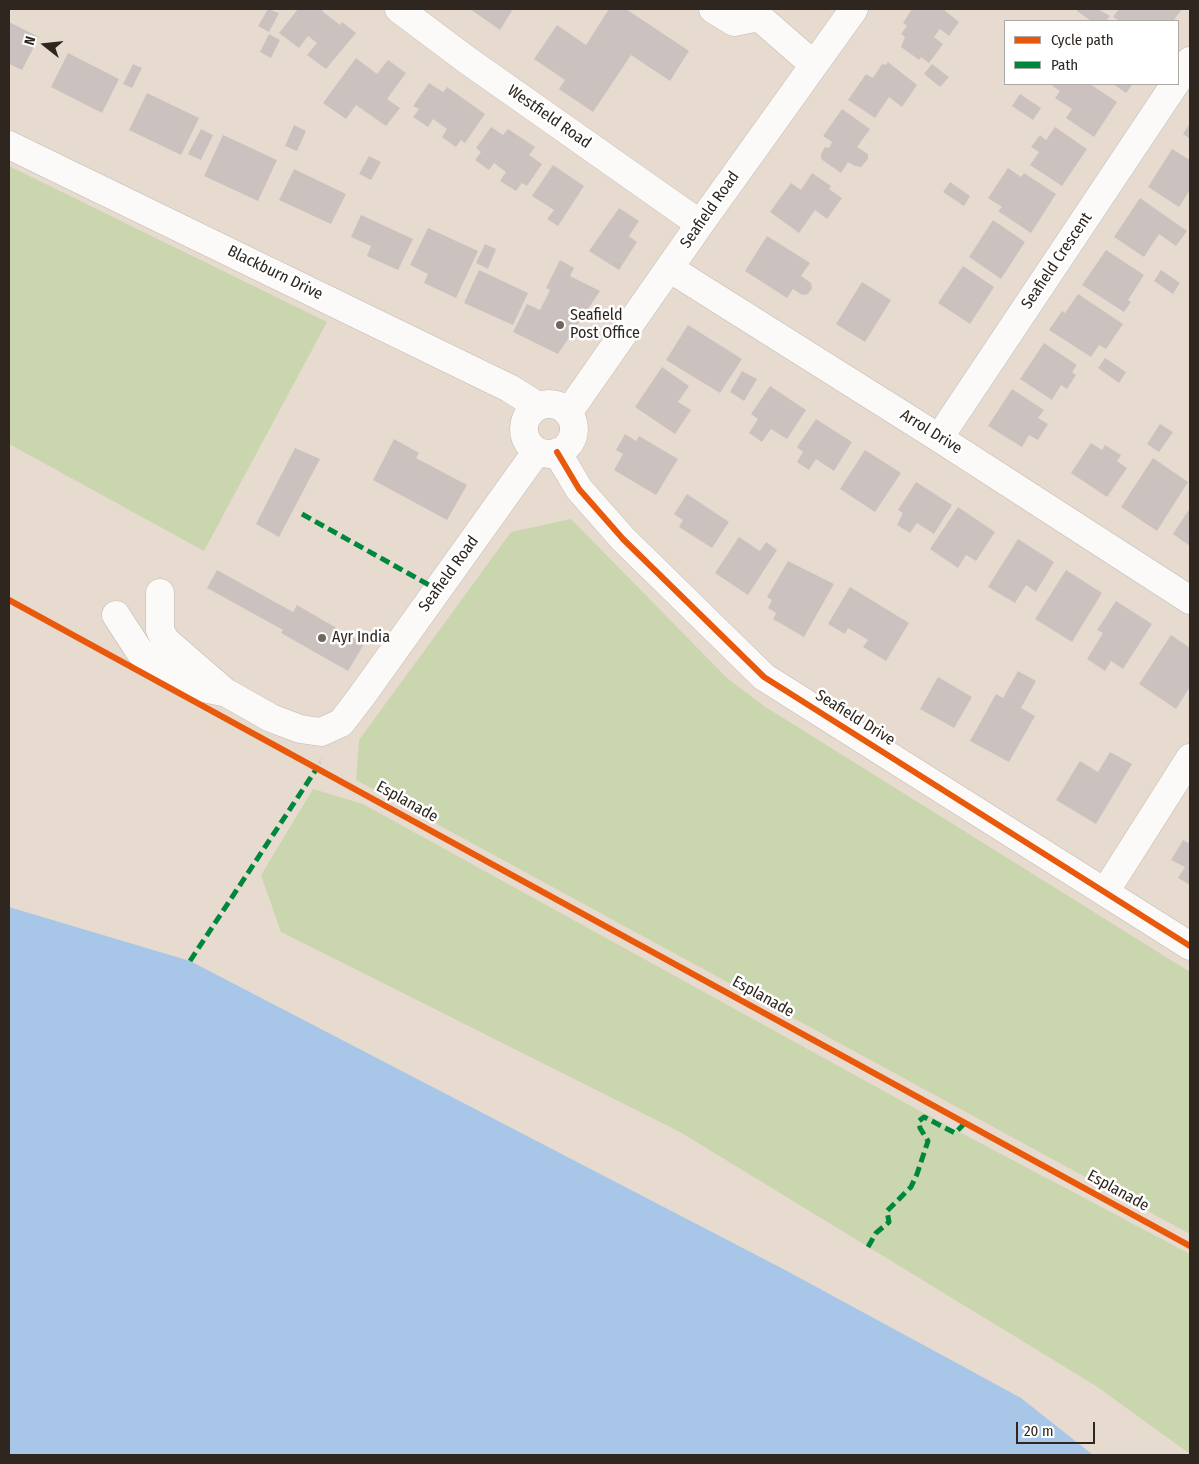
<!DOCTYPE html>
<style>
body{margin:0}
#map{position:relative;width:1199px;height:1464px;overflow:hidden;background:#e7dbd0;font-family:"Fira Sans Condensed",sans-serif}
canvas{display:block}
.frame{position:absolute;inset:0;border:10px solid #2f271f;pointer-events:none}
.legend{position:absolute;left:1004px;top:20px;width:175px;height:65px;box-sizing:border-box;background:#fff;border:1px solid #aca9a5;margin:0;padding:6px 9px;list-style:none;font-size:15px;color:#2f271f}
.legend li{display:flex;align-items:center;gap:10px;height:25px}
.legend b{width:25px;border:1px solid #aca9a5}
.north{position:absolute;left:20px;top:20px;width:50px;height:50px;-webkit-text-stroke:4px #fff;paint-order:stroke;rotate:286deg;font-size:14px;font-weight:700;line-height:20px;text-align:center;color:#2f271f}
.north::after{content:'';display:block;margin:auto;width:18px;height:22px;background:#2f271f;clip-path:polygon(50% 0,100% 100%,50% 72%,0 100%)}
.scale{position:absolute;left:1016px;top:1422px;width:79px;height:22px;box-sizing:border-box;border:2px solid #2f271f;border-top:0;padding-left:6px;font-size:15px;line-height:18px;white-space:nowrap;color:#2f271f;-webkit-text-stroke:4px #fff;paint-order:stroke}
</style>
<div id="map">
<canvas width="1199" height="1464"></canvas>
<div class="frame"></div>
<ul class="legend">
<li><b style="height:6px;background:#e8590c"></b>Cycle path</li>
<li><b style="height:6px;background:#00873e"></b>Path</li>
</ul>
<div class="north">N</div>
<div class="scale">20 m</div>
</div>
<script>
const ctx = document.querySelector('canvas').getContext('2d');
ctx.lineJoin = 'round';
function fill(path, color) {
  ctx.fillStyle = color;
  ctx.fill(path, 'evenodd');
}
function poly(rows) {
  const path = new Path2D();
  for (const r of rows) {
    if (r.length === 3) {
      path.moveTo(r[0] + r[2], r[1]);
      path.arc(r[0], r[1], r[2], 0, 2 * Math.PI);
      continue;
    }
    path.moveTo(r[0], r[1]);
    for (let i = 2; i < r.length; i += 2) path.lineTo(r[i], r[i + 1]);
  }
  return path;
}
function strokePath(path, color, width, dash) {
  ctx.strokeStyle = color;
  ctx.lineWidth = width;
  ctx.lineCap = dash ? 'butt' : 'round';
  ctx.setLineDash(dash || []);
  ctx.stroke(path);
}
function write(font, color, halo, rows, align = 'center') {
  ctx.font = font + ' "Fira Sans Condensed",sans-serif';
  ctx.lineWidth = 5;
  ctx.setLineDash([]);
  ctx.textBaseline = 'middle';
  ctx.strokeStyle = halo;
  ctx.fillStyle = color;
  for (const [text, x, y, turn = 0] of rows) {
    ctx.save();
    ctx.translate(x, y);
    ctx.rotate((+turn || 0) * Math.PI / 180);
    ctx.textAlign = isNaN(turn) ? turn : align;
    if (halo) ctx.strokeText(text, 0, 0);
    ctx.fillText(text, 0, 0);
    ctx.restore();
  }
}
fill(poly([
 [9,166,327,322,204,551,9,444],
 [571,519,727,678,764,706,1190,972,1190,1234,356,780,359,740,511,532],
 [313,789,363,804,920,1111,1190,1254,1190,1454,1096,1386,680,1132,281,932,261,875]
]), '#cad6ae');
fill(poly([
 [9,907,190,961,787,1271,1021,1398,1093,1455,9,1455]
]), '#a7c6e8');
fill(poly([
 [268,9,279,13,269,32,258,26],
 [298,9,324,9,322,11,340,25,342,22,356,33,326,69,307,55,317,43,308,36,299,48,279,33],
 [470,9,513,9,500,30],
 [609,9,626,9,689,51,670,81,631,55,593,112,559,89,565,80,534,59,557,25,586,45],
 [912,9,943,9,959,22,949,36,940,29,934,37,943,44,929,63,921,57,919,60,901,47,905,37,901,34,907,26,903,23],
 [1078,9,1098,9,1110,16,1106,21,1091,21,1077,11],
 [1119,9,1182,9,1173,21,1120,21,1113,17],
 [9,22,39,37,22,70,9,64],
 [269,34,280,40,271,58,260,52],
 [68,53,119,79,102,113,51,87],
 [356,58,377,74,388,60,406,73,387,99,400,108,386,126,356,105,346,119,323,103],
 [888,62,917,85,902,107,889,97,875,118,848,100,866,74,873,78,882,64,886,65],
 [133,64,142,68,132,88,123,84],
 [932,64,949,77,940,87,924,74],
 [429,83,443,92,447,87,485,114,465,143,461,140,456,147,442,137,447,129,433,119,428,127,413,117,419,109,413,106],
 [1050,84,1090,84,1117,102,1094,137,1066,118,1072,109,1055,98,1060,91],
 [1113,84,1133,84,1126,93],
 [147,93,199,118,181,155,129,130],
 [1020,94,1041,108,1033,120,1012,106],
 [842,109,870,129,857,147,868,154,868,159,861,167,855,166,848,162,841,173,821,159,821,154,825,147,829,148,832,142,823,136],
 [1190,123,1190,139,1183,134],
 [294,125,306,131,297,151,285,146],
 [491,127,503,135,508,129,535,147,529,155,542,164,527,186,522,183,516,191,500,181,506,172,494,163,489,170,475,160,481,152,476,148],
 [1055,127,1087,149,1062,186,1030,165,1039,152,1031,147,1040,135,1046,140],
 [201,129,213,135,201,160,188,154],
 [223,135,277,160,258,201,204,176],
 [1172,149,1190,160,1190,190,1179,207,1148,187],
 [369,156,381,162,371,180,359,174],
 [553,165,584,186,558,226,547,219,554,210,532,196],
 [1008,168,1021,177,1024,173,1056,194,1031,233,998,211,1002,207,988,198],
 [294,169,346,194,331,224,279,200],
 [812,173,831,186,829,189,842,198,827,219,815,210,799,233,770,212,791,183,801,190],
 [950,182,970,196,964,206,943,192],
 [1140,198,1187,231,1176,246,1159,234,1144,257,1114,237],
 [619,208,639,221,629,236,637,242,619,270,589,251],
 [361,215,413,239,398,270,367,256,371,246,351,237],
 [993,220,1025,242,1001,279,969,257],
 [428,228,478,251,456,298,424,283,428,274,410,265],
 [767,236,810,263,801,276,811,283,812,288,808,294,802,295,793,289,787,298,745,271],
 [485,244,496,249,488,269,476,263],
 [1106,250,1144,275,1128,300,1131,302,1124,312,1082,285],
 [560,260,574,268,570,276,600,291,558,354,513,332,527,304,540,310,550,290,546,288],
 [963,266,994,287,970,324,938,303],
 [479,270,528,293,513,325,464,303],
 [1161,270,1180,283,1173,294,1154,281],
 [862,282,891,300,865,342,836,324],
 [1078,294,1123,324,1106,349,1099,345,1091,357,1049,330,1062,311,1065,313],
 [688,325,742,359,720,393,666,360],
 [1044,343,1077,365,1072,372,1076,375,1067,389,1061,385,1052,400,1020,379],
 [1105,358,1126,372,1119,383,1098,368],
 [662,367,689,386,678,402,691,410,675,434,635,407],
 [742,371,757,379,744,401,730,392],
 [770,386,806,410,787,439,771,429,762,442,749,433,758,419,751,414],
 [1012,389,1044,410,1038,418,1048,424,1038,440,1029,435,1022,447,988,426],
 [816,419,852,442,834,471,816,459,809,470,797,462,803,452,797,447],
 [1160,424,1173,432,1159,452,1147,444],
 [625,434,636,441,639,436,678,459,656,495,614,470,623,454,616,450],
 [394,439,419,453,416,458,467,485,447,520,373,480],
 [1091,443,1102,450,1105,445,1121,455,1117,461,1127,468,1107,497,1071,473],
 [295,448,320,459,279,537,256,524],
 [865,450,901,473,875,512,840,489],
 [1153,458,1188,482,1157,531,1121,507],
 [916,482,952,505,934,534,917,523,910,533,897,525,903,513,898,510],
 [687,494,729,522,712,548,679,527,683,520,674,514],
 [958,507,995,532,976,561,966,555,958,568,930,549],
 [1190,508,1190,546,1173,534],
 [739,537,760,551,766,542,777,550,748,595,715,573],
 [1018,539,1054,562,1036,592,1026,585,1015,603,988,587],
 [788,561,834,584,804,637,773,619,776,613,768,608,772,600,767,597],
 [217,570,293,612,297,605,364,644,348,671,281,633,283,630,207,588],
 [1066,570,1102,593,1072,642,1035,619],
 [850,587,909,623,886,661,863,647,868,640,848,628,845,634,828,624],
 [1116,601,1152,624,1123,669,1111,661,1105,671,1087,659,1103,633,1097,630],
 [1171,635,1190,648,1190,687,1176,709,1139,684],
 [1018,671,1036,681,1021,708,1035,716,1009,762,970,741,996,694,1003,698],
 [938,677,972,697,954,728,920,709],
 [1110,752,1132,764,1096,824,1056,800,1080,761,1098,772],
 [1183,840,1190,844,1190,885,1178,878,1185,867,1171,860]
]), '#cbc2c0');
const minor = poly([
 [399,9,467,60,700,224],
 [713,9,734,22,759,17,814,65],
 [1178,80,1190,61],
 [9,145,509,388,538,406],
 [669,268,939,438,1190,600],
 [549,429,25],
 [568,413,700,224,854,9],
 [939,438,1175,84],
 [557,452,579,489,623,539,764,677,1190,946],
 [160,593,160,630,165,640,225,692,271,718,300,729,321,732,341,723,361,697,537,451],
 [116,615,140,652,164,672,188,685,223,692],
 [1105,892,1190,758]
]);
strokePath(minor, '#c3bab1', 29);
strokePath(poly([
 [317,768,322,758]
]), '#d0cdc9', 3, [2.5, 2.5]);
strokePath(minor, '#fbfaf8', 28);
strokePath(poly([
 [302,514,438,590],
 [190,961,317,768],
 [868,1247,876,1233,889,1222,887,1211,911,1187,917,1174,928,1141,920,1128,919,1121,924,1117,955,1133,965,1123]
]), '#00873e', 5, [10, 5]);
strokePath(poly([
 [557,452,579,489,623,539,764,677,1190,946],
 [9,600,1190,1246]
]), '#e8590c', 6);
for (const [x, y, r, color] of [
 [560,325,5,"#6f665d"],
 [322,638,5,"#6f665d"]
]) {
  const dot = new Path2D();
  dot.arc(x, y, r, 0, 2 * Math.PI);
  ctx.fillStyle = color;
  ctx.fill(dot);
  strokePath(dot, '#fff', 2);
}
write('16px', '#2f271f', '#fff', [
 ["Westfield Road",549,117,35],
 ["Seafield Road",710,210,-55],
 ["Seafield Crescent",1057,261,-56],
 ["Blackburn Drive",275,273,26],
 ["Arrol Drive",931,432,32],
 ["Seafield Road",449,574,-54],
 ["Seafield Drive",855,718,32],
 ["Esplanade",407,802,29],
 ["Esplanade",763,997,29],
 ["Esplanade",1118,1191,29]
]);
write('16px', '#2f271f', '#fff', [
 ["Seafield",570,316],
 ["Post Office",570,334],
 ["Ayr India",332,638]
], 'left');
</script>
